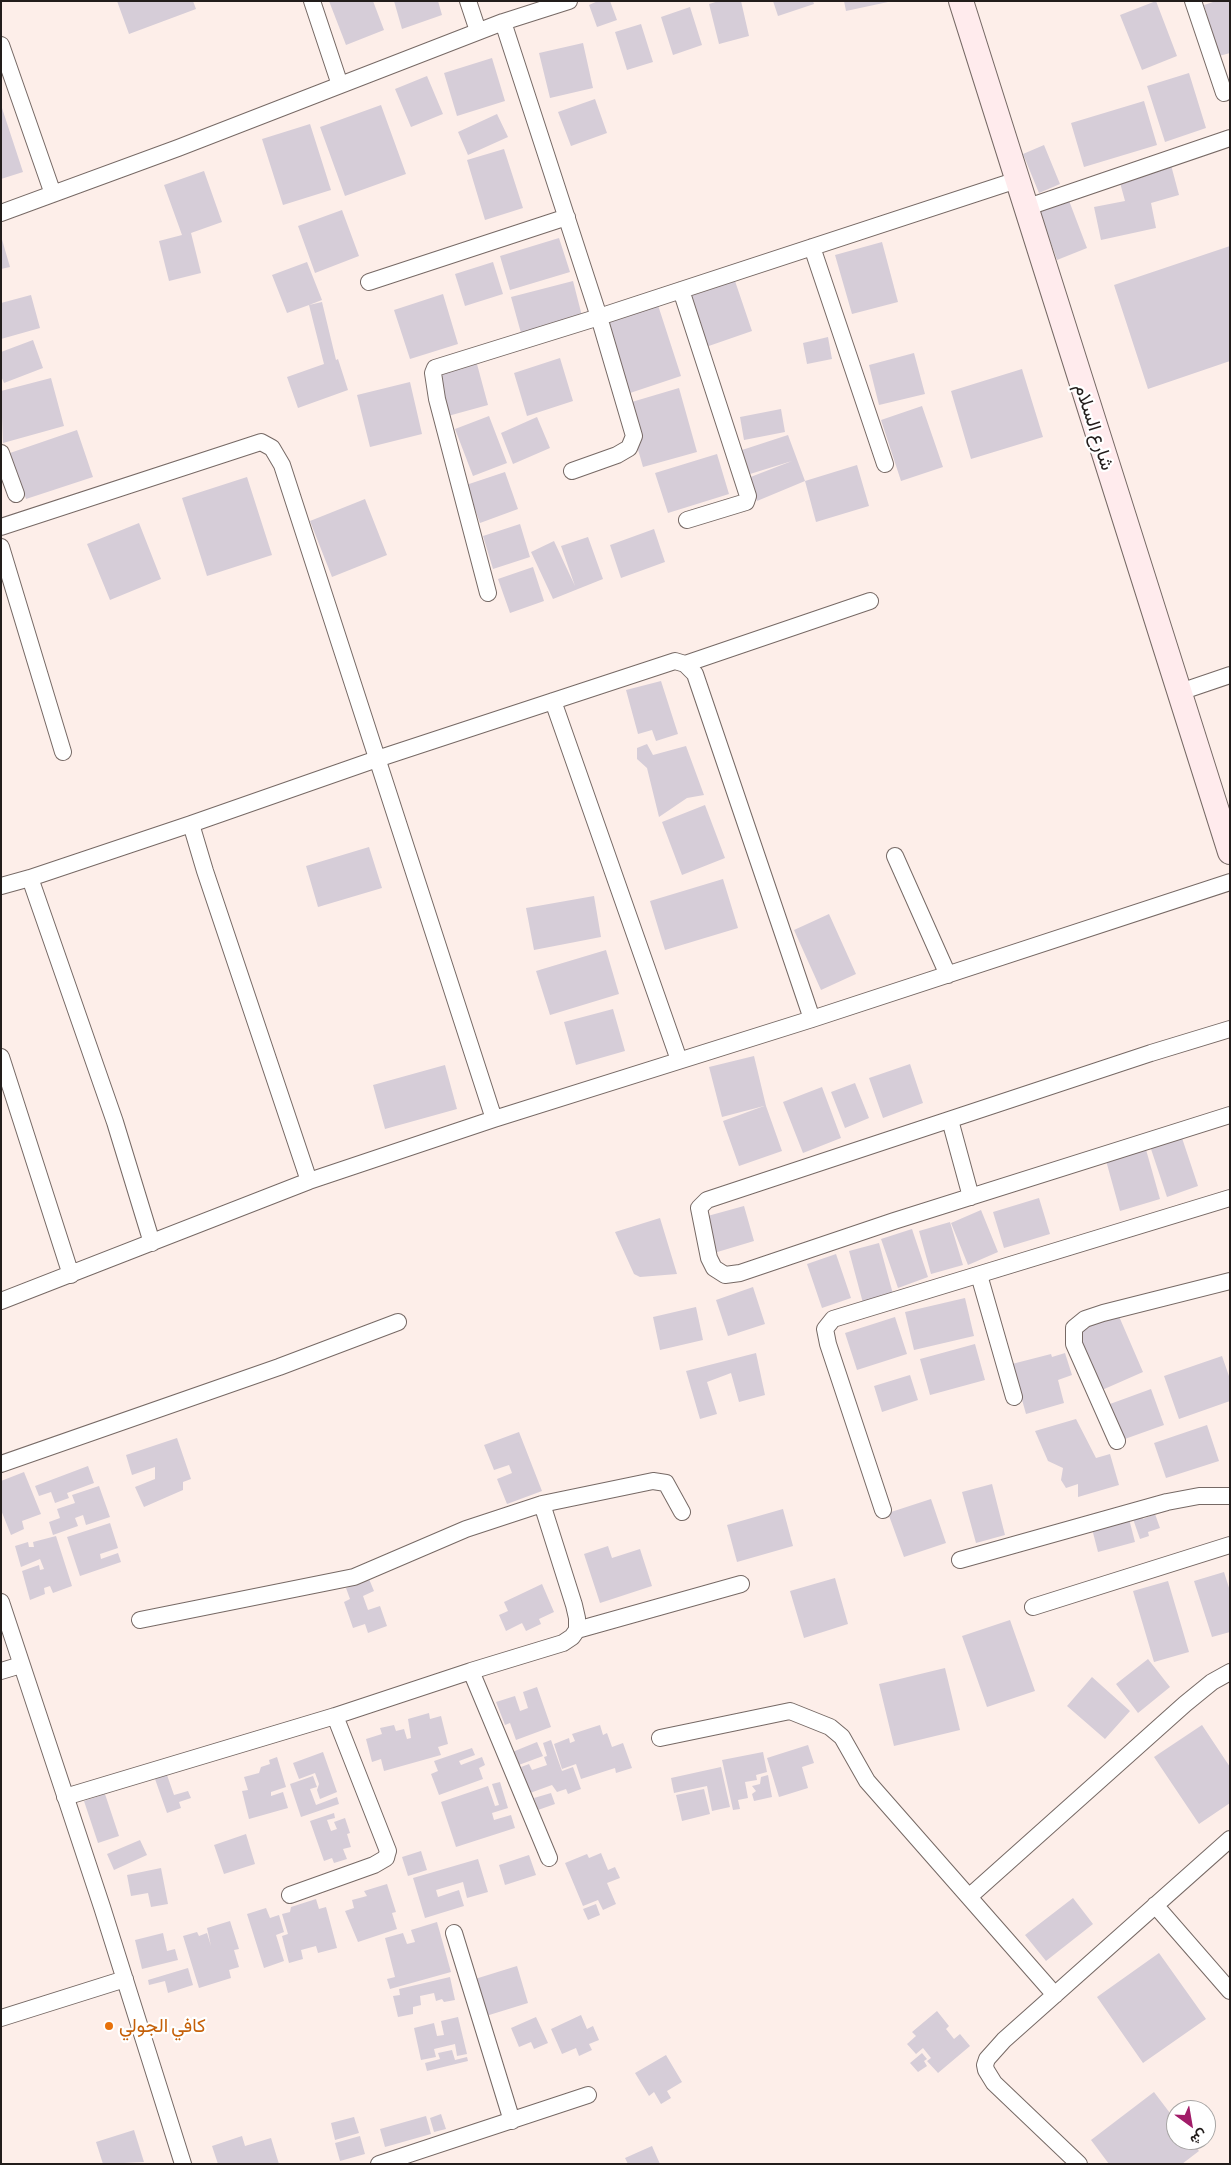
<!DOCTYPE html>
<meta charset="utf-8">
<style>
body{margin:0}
#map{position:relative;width:1231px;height:2165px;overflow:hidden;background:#fdeee9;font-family:"Alegreya Sans",Vazirmatn,sans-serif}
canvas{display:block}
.frame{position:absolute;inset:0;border:2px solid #221d1b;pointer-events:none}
.north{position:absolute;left:1166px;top:2100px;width:50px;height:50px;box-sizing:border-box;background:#fff;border:1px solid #a7a5a4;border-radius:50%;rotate:148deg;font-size:14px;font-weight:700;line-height:20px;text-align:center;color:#221d1b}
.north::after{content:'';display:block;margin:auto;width:18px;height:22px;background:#a21c69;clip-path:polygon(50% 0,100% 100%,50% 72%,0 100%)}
</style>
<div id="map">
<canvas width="1231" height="2165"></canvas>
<div class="frame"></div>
<div class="north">ش</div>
</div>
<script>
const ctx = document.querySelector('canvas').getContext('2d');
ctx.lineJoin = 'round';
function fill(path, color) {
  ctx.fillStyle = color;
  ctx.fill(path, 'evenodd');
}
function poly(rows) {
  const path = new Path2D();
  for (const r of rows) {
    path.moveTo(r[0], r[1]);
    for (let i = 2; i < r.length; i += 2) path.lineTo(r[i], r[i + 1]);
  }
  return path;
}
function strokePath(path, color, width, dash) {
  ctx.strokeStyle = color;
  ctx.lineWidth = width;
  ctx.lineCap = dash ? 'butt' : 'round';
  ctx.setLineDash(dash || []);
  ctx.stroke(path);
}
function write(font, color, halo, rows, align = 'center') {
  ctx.font = font + ' "Alegreya Sans",Vazirmatn,sans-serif';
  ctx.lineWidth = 4.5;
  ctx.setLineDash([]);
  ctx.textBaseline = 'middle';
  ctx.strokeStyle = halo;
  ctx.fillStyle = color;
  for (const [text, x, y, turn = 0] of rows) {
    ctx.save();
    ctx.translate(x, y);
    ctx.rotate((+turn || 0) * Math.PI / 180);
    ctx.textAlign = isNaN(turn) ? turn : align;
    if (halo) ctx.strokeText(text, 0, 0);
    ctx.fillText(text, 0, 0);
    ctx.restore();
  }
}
fill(poly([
 [117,1,193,1,196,9,129,34],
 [329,1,373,1,384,30,346,45],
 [394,1,438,1,442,15,402,29],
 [598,1,610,1,617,20,597,27,589,5],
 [719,1,741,1,749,36,719,44,709,4],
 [773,1,813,1,814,4,778,16],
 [844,1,888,1,888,2,846,11],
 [1156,1,1177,56,1142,70,1120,15],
 [1216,1,1230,1,1230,53,1219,56,1204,5],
 [690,7,702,45,673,55,661,17],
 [641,24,653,62,627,70,615,32],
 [583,43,593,88,550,98,539,53],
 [492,58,505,101,457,116,444,73],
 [1189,73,1206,128,1165,142,1147,86],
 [427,76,443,114,411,127,395,89],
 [595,99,607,133,571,146,558,112],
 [1144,101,1157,145,1084,167,1071,123],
 [1,105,23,172,1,179],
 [381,105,406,174,345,196,320,127],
 [497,114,508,137,468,155,458,132],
 [310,124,331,190,283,205,262,139],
 [1044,145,1060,184,1039,193,1023,154],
 [504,149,523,208,485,220,467,160],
 [1171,165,1179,195,1151,203,1156,228,1101,240,1094,207,1125,201,1119,179],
 [204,171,222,222,191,233,201,273,169,281,159,241,182,235,164,185],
 [1068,198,1087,248,1057,260,1039,209],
 [342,210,359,256,315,273,298,226],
 [1,236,10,267,1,269],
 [559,238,570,272,510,290,500,256],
 [882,242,898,302,852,314,835,255],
 [1230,246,1230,361,1148,389,1114,285],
 [307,262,322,300,309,305,322,302,336,360,338,359,348,390,298,408,287,377,324,364,309,305,287,313,272,275],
 [493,262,503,294,465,306,455,274],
 [573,281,582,316,521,333,511,297],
 [735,281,752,331,703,348,685,298],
 [443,294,458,344,410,359,394,310],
 [31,295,40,328,1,339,1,303],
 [657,302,681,376,630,393,606,318],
 [828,337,832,359,807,364,803,343],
 [33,340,43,368,4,383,1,376,1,352],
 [914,353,925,394,879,405,869,365],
 [560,358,573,401,527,416,514,373],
 [477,364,488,405,448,416,437,375],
 [1022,369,1043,437,971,459,951,391],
 [51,378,64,426,3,443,1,391],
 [410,382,422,434,370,447,357,395],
 [679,388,697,452,643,467,625,404],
 [922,406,943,467,901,481,881,420],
 [781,409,785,432,744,440,740,417],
 [489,416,507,463,473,476,455,429],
 [537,417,550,448,513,464,501,433],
 [77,430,93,477,26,499,10,453],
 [788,435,805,481,857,465,869,506,816,522,805,481,757,501,748,478,792,461,750,474,742,450],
 [717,454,729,494,668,513,655,473],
 [505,472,518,509,480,523,466,485],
 [247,477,272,555,207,576,182,498],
 [365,499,387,555,332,577,310,521],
 [139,523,161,579,110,600,87,544],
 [520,524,530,557,493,569,483,536],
 [654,529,665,562,621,578,610,545],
 [588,537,603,579,553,599,531,552,554,541,575,586,561,546],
 [533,567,544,601,510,613,498,579],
 [661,681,678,734,656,741,652,730,638,734,626,690],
 [647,744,653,755,686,746,704,795,687,798,659,817,647,768,637,759,637,748],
 [705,805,725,858,682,875,662,822],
 [369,847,382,888,318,907,306,866],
 [723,879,738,928,665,950,650,901],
 [594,896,601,937,534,950,526,908],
 [829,914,856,974,821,990,794,930],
 [606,950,619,994,550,1015,536,971],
 [613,1009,625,1051,576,1065,564,1022],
 [754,1056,766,1106,782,1151,739,1166,723,1121,764,1106,722,1117,709,1067],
 [910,1064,923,1103,883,1118,869,1078],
 [445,1065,457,1109,385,1129,373,1085],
 [855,1083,869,1118,845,1128,831,1092],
 [822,1087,841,1138,803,1153,783,1102],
 [1180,1132,1198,1186,1167,1197,1149,1143],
 [1145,1146,1160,1199,1120,1211,1105,1157],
 [1039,1198,1050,1234,1004,1248,993,1212],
 [744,1206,754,1241,714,1253,704,1217],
 [981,1210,998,1252,968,1265,951,1223],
 [660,1218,677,1274,640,1277,634,1274,615,1232],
 [950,1222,963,1265,931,1274,919,1231],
 [912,1229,928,1277,898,1288,881,1239],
 [879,1243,893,1294,863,1303,849,1251],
 [836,1254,851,1298,822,1308,807,1264],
 [753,1287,765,1324,728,1336,716,1300],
 [965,1298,974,1336,914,1350,905,1312],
 [696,1307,703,1340,660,1350,653,1317],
 [1118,1314,1143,1372,1102,1390,1077,1331],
 [895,1317,907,1354,857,1370,845,1333],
 [975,1344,985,1380,930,1395,920,1359],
 [756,1353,765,1395,739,1402,731,1373,707,1382,717,1414,700,1419,686,1371],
 [1065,1353,1072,1375,1058,1380,1064,1403,1026,1414,1012,1364,1051,1354,1052,1357],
 [1222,1356,1230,1379,1230,1401,1179,1419,1164,1376],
 [910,1375,918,1400,882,1412,874,1386],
 [1151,1389,1164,1425,1122,1440,1110,1404],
 [1076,1419,1096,1458,1110,1454,1119,1485,1078,1497,1078,1484,1066,1488,1061,1480,1063,1468,1048,1461,1035,1431],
 [1207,1425,1219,1461,1166,1478,1154,1443],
 [519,1432,542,1491,507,1504,497,1479,512,1473,509,1465,494,1470,484,1445],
 [177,1438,191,1479,183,1482,183,1490,144,1507,135,1487,155,1479,155,1467,132,1475,126,1455],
 [88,1466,94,1483,67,1493,69,1498,55,1503,51,1492,39,1496,35,1486],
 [24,1472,41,1514,22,1521,24,1529,11,1535,1,1510,1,1481],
 [992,1484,1005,1535,976,1543,962,1492],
 [99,1486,110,1517,86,1525,83,1515,75,1518,78,1526,53,1535,49,1522,60,1518,57,1509,75,1503,72,1495],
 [931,1499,946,1543,904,1557,888,1513],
 [783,1509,793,1546,737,1562,727,1525],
 [1141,1513,1143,1519,1155,1514,1160,1528,1148,1532,1149,1536,1140,1539,1132,1516],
 [1128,1515,1135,1542,1098,1552,1091,1525],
 [110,1523,118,1548,100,1554,101,1559,118,1553,121,1562,80,1576,67,1537],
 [56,1536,72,1586,53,1593,50,1586,44,1588,45,1594,30,1600,22,1571,39,1565,40,1570,44,1569,40,1559,21,1567,15,1546,28,1542,29,1547,34,1547,33,1542],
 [608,1546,612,1558,640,1549,652,1586,600,1603,584,1554],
 [1224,1572,1230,1591,1230,1632,1212,1637,1194,1581],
 [835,1578,848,1624,804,1638,790,1591],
 [369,1579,374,1591,363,1596,368,1610,380,1606,387,1626,368,1633,365,1624,353,1628,344,1602,350,1599,346,1588],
 [1168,1581,1189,1652,1154,1662,1133,1591],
 [542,1584,554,1612,539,1619,541,1624,526,1631,522,1623,506,1631,499,1615,508,1611,504,1602],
 [1010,1620,1035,1691,987,1707,962,1636],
 [1148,1659,1170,1687,1138,1713,1116,1684],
 [945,1668,960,1730,894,1746,879,1684],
 [1092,1677,1130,1711,1105,1739,1067,1706],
 [537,1687,551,1727,516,1740,510,1723,505,1725,496,1702,515,1696,520,1711,528,1708,523,1692],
 [429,1713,430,1719,441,1716,448,1744,438,1747,441,1755,384,1771,381,1759,372,1762,366,1739,382,1734,380,1728,394,1725,396,1731,404,1729,407,1739,411,1738,408,1719],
 [600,1725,603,1735,607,1733,612,1747,623,1743,632,1768,616,1773,615,1768,581,1779,576,1764,562,1769,554,1744,569,1738,570,1743,575,1741,572,1734],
 [1202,1725,1230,1767,1230,1803,1199,1824,1154,1757],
 [551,1740,562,1771,573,1767,581,1789,568,1794,566,1789,557,1792,552,1785,530,1793,521,1767,529,1764,532,1770,547,1765,544,1757,547,1756,543,1743],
 [537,1742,543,1756,516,1766,510,1753],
 [808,1745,814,1763,802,1767,808,1788,779,1797,767,1758],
 [472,1748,475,1755,459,1761,461,1765,482,1757,485,1765,479,1768,483,1779,439,1795,431,1774,438,1771,434,1761],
 [323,1752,337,1792,320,1799,317,1790,319,1784,315,1773,299,1779,293,1763],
 [763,1752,767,1772,756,1775,757,1780,745,1782,748,1798,738,1800,740,1809,733,1810,722,1760],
 [277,1757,286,1787,271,1792,271,1796,283,1792,288,1808,249,1819,242,1791,248,1790,244,1777,259,1773,261,1767,270,1764,269,1760],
 [721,1767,730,1807,712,1811,707,1786,674,1793,671,1778],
 [167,1775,174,1795,188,1791,191,1798,179,1802,181,1808,167,1813,155,1779],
 [768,1775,772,1797,754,1801,752,1794,756,1791,752,1786,760,1784,761,1777],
 [313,1776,317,1787,310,1789,316,1805,337,1797,339,1804,301,1817,290,1784],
 [500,1782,508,1808,492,1813,494,1820,511,1815,515,1828,456,1847,441,1802,488,1786,495,1806,499,1805,492,1784],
 [704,1789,710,1814,682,1821,676,1795],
 [551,1793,555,1804,538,1810,534,1798],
 [105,1794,119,1836,98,1843,84,1801],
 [334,1813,335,1818,327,1820,331,1831,337,1829,334,1822,345,1818,350,1833,347,1834,351,1847,343,1849,347,1859,334,1863,332,1858,324,1861,310,1821],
 [246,1834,255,1864,224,1874,214,1845],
 [140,1840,147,1855,114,1870,107,1854],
 [421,1851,427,1870,408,1876,402,1857],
 [601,1853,608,1870,615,1867,620,1878,607,1883,616,1904,603,1910,598,1900,583,1906,565,1863,587,1854,589,1858],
 [529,1855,536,1875,505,1885,499,1865],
 [478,1859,488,1892,467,1898,463,1882,436,1890,438,1897,459,1890,464,1906,425,1918,413,1878],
 [161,1868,168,1904,151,1907,148,1893,131,1896,127,1875],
 [387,1884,396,1912,392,1913,397,1929,358,1942,345,1911,354,1908,352,1900,367,1896,364,1891],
 [1073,1898,1093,1924,1046,1961,1025,1935],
 [316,1899,319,1909,326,1907,337,1948,318,1953,316,1946,301,1950,303,1959,289,1963,282,1936,288,1934,282,1914,290,1912,291,1907],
 [596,1904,600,1915,588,1920,583,1909],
 [266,1908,270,1918,279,1915,284,1932,276,1935,284,1961,264,1968,247,1914],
 [230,1921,239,1949,234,1950,239,1967,229,1970,231,1978,199,1988,183,1936,197,1932,199,1936,207,1933,211,1946,207,1928],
 [437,1922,451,1972,390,1989,387,1979,395,1977,385,1938,403,1933,407,1944,415,1942,411,1930],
 [163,1933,167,1951,175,1949,178,1960,142,1969,135,1940],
 [1159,1953,1206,2019,1143,2063,1097,1997],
 [517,1966,528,2003,486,2016,475,1979],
 [188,1968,193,1985,168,1993,165,1981,149,1985,148,1980],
 [450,1977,455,2000,444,2002,442,1999,436,2001,434,1993,420,1996,421,2005,413,2007,413,2014,398,2017,393,1996,400,1995,399,1989],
 [937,2011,949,2026,946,2029,954,2039,960,2034,970,2046,938,2073,927,2061,931,2058,923,2048,916,2054,907,2044,916,2036,912,2032],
 [581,2015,587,2029,593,2026,599,2040,589,2044,592,2050,579,2056,576,2048,562,2054,551,2029],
 [458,2017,467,2054,457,2056,455,2044,434,2049,436,2057,421,2060,414,2028,434,2023,437,2036,444,2035,441,2021],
 [536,2017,548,2043,534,2049,531,2042,519,2047,511,2028],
 [452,2050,455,2060,467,2057,468,2061,427,2071,425,2063,440,2059,438,2053],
 [922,2053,927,2059,924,2061,927,2066,918,2072,910,2063],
 [666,2055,682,2082,667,2091,671,2098,661,2104,654,2092,649,2096,635,2073],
 [1154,2092,1176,2121,1176,2140,1190,2140,1199,2151,1182,2164,1109,2164,1091,2140],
 [441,2114,446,2129,434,2132,430,2118],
 [426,2116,431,2134,385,2147,380,2129],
 [354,2117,359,2133,335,2140,331,2123],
 [134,2130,144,2162,103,2164,96,2142],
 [242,2136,245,2146,271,2138,279,2164,218,2164,212,2146],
 [360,2136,365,2154,340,2161,335,2143],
 [652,2146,660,2164,628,2164,625,2158]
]), '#d6cdd8');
const minor = poly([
 [312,1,340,85],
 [468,1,478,31],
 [1193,1,1224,93],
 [503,22,599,317,634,436,629,448,617,455,572,471],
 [1,45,53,194],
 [1025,208,1230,138],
 [1,213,178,148,503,22,569,1],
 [812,247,885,464],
 [369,282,567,217],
 [681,290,748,496,746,502,687,520],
 [1,453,16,494],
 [1,527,261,442,272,448,282,465,494,1119],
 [1,547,63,752],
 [488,593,437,399,433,373,435,368,599,317,1017,180],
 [685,664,870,601],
 [1180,692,1230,675],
 [553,701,679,1060],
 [895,856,948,975],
 [30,878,191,824],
 [1,886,30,878,115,1122,152,1243],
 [1230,1029,1151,1053,707,1200,699,1208,709,1258,714,1268,725,1275,740,1273,894,1221,1230,1115],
 [1,1057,71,1275],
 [950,1120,971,1197],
 [309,1181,205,871,191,824,377,759,675,661,685,664,695,674,812,1019],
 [979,1275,1014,1397],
 [1,1301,309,1181,494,1119,812,1019,1230,882],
 [1117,1441,1074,1344,1074,1328,1085,1319,1103,1313,1230,1281],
 [1,1464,279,1367,398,1322],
 [542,1504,653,1481,666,1483,682,1512],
 [883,1510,828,1344,825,1329,833,1319,1230,1198],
 [960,1560,1167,1502,1199,1496,1230,1496],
 [1,1602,102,1907,183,2164],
 [1033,1607,1230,1545],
 [577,1630,741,1584],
 [1,1671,21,1665],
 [471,1671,549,1858],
 [660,1738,790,1711,830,1727,842,1737,867,1781,1055,1995],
 [65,1797,335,1716,471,1671,563,1643,572,1637,577,1630,577,1618,574,1605,542,1504,466,1529,354,1577,140,1620],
 [290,1895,374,1865,386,1858,387,1854,388,1851,335,1716],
 [970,1896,1185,1704,1212,1682,1230,1672],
 [1155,1905,1230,1991],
 [454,1933,512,2121],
 [1,2018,125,1979],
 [379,2164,588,2095],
 [1079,2164,994,2083,986,2070,985,2065,987,2059,1004,2040,1230,1839]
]);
const secondary = poly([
 [961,1,1230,852]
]);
strokePath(minor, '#766965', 18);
strokePath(secondary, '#766965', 26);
strokePath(minor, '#fff', 16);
strokePath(secondary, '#ffebed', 24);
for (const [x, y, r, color] of [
 [109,2026,5,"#e8710a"]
]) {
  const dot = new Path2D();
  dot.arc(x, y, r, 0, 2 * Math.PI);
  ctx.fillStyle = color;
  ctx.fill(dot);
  strokePath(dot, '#fff', 2);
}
write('19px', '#221d1b', '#fff', [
 ["شارع السلام",1094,427,72]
]);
write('19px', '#c56008', '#fff', [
 ["كافي الجولي",119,2026]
], 'left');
</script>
